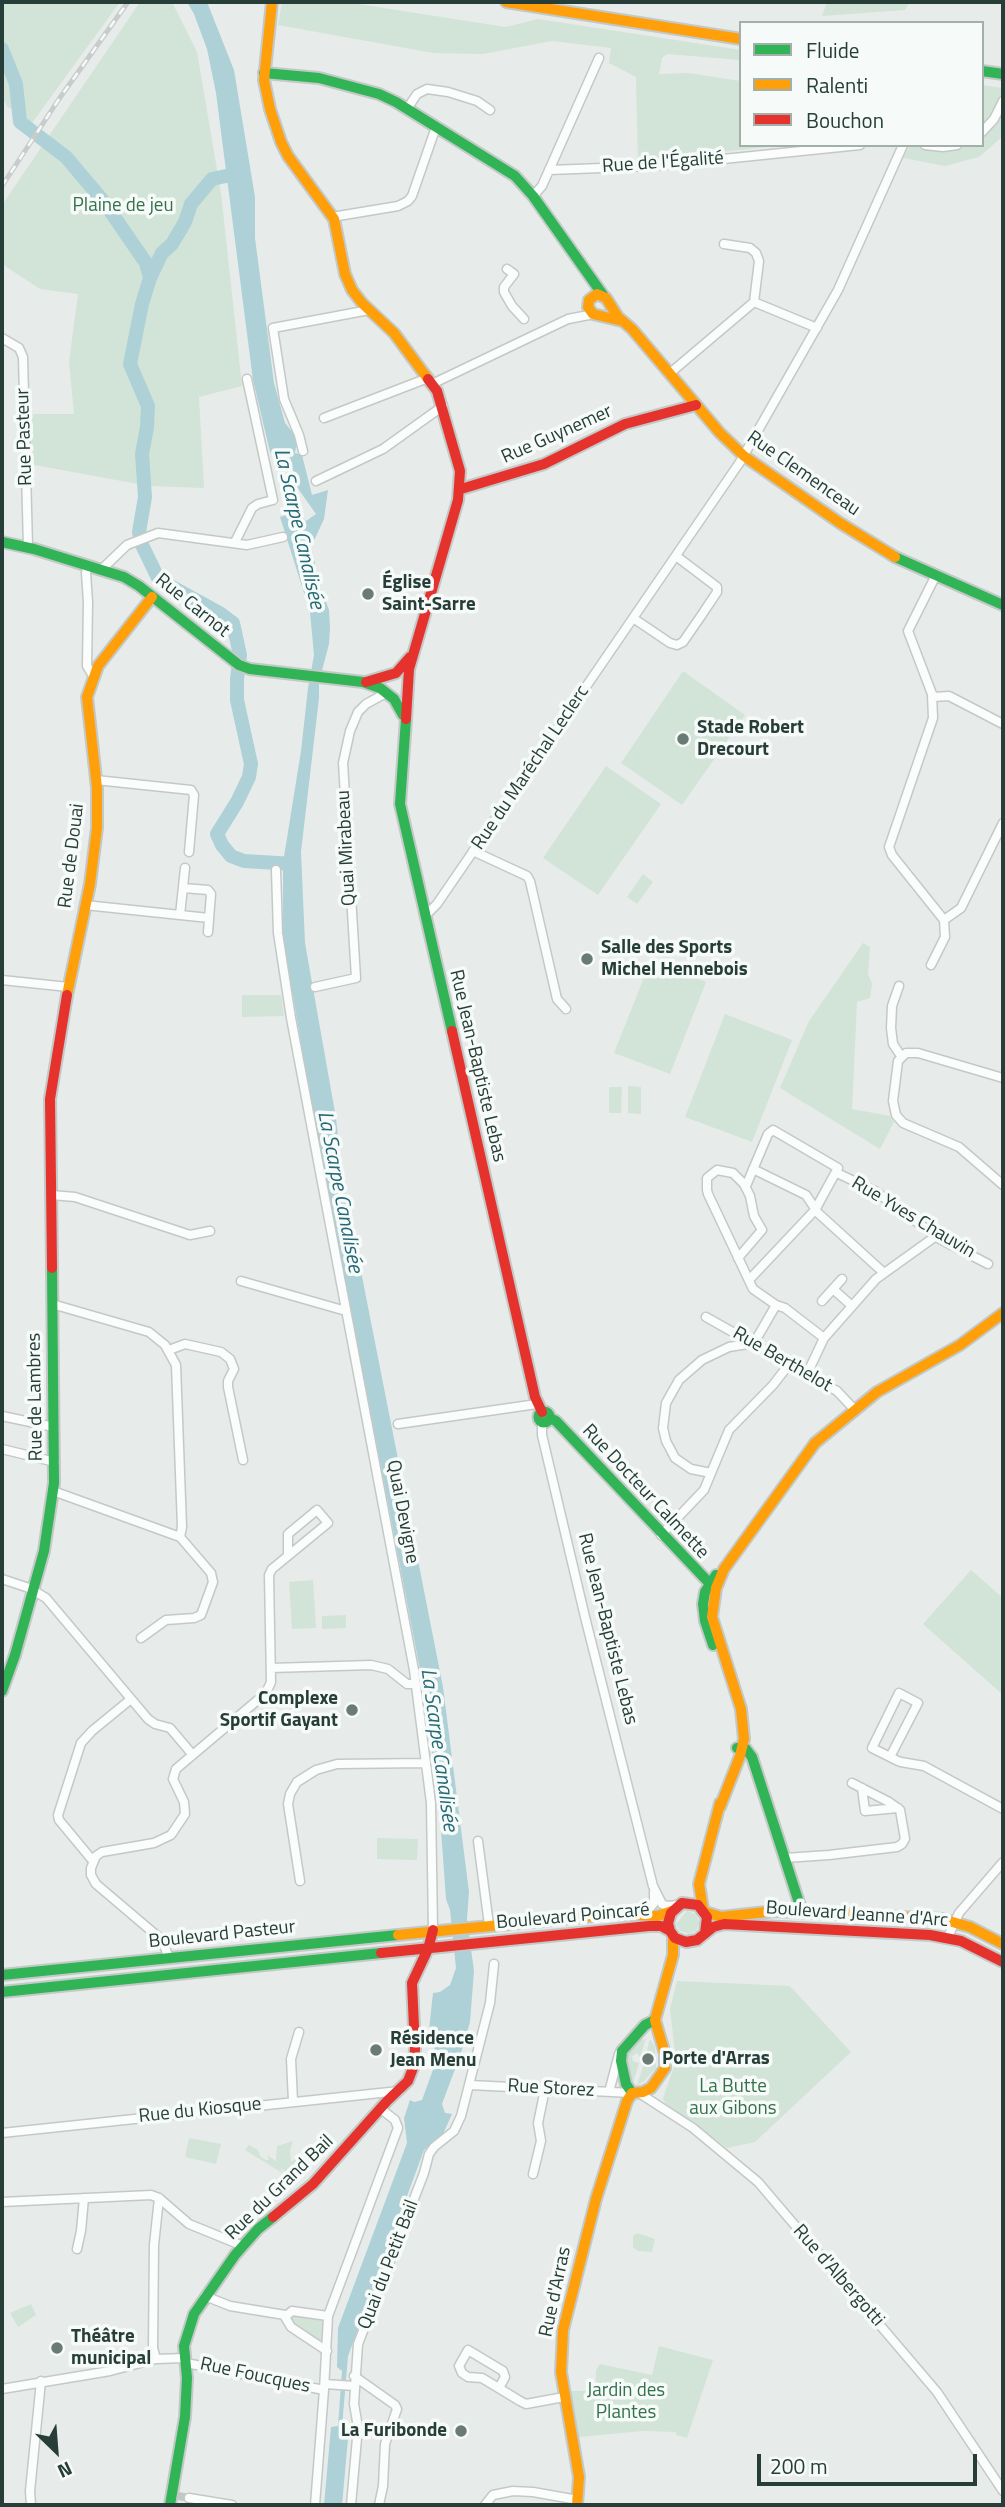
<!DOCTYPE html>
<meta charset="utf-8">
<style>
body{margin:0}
#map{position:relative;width:1005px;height:2507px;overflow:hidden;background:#e7ecea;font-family:"Titillium Web",sans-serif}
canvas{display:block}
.frame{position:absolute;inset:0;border:4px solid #263e37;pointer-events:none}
.legend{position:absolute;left:739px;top:21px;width:245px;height:126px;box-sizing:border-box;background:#f6faf8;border:2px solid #a3afab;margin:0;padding:9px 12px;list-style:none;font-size:21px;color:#263e37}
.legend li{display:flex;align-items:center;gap:14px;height:35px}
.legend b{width:35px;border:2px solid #a3afab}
.north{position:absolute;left:21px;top:2416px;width:70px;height:70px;-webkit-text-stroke:5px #f6faf8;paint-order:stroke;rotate:155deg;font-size:19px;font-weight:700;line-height:28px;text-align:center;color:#263e37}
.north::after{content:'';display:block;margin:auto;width:24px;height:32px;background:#263e37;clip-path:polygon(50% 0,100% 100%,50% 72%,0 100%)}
.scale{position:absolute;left:757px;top:2454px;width:220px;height:32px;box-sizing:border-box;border:4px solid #263e37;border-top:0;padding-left:9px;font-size:21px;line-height:24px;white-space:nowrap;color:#263e37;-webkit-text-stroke:5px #f6faf8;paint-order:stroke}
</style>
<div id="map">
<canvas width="1005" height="2507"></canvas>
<div class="frame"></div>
<ul class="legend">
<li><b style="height:9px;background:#30b455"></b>Fluide</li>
<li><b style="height:9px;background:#ff9f0a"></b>Ralenti</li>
<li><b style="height:9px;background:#e5322d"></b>Bouchon</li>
</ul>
<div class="north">N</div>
<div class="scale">200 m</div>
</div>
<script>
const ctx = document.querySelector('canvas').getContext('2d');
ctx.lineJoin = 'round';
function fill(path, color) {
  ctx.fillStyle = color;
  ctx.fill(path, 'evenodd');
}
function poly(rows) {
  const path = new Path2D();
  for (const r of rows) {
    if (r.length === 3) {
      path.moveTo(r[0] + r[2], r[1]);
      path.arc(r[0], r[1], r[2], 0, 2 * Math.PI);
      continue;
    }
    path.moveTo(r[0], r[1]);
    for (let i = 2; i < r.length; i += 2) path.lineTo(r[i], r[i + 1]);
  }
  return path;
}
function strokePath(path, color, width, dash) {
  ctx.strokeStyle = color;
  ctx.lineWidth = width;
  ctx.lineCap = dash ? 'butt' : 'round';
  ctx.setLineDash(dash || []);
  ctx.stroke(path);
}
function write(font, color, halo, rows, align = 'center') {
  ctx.font = font + ' "Titillium Web",sans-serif';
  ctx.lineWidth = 7;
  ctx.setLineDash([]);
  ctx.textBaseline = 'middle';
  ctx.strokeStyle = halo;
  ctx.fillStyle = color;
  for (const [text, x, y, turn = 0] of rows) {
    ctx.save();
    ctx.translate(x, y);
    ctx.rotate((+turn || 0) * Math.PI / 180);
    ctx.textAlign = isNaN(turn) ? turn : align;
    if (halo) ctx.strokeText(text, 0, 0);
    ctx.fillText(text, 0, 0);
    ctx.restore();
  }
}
fill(poly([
 [2,2,120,2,32,123,7,106,2,96],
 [140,2,172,2,197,52,221,193,242,386,199,397,204,488,149,486,29,464,29,414,74,414,69,362,78,294,40,289,2,264,2,205],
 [282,2,345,2,506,27,538,19,741,50,741,60,667,54,662,58,659,74,688,73,741,81,741,145,784,145,638,161,636,77,609,63,611,48,552,41,483,54,433,53,278,25],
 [827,2,910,2,905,10,822,16],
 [982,85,1003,88,1003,136,979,157,945,166,903,158,910,145,982,145],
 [683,671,745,715,682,805,621,763],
 [606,766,661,804,598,895,543,858],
 [643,874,653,882,637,904,627,897],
 [863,943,870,947,868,974,872,984,870,998,857,1002,852,1109,890,1116,894,1122,880,1149,780,1088,809,1021],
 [651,960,706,982,670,1074,614,1053],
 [242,995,281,995,284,1016,242,1017],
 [725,1014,792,1040,752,1142,685,1117],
 [628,1086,641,1087,641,1114,628,1113],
 [609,1087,622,1087,621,1113,609,1113],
 [971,1570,1003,1598,1003,1695,923,1624],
 [313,1580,316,1628,292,1629,289,1582],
 [346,1615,346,1628,322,1629,322,1616],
 [377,1838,418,1839,417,1860,377,1859],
 [687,1911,696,1914,700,1923,696,1931,689,1934,680,1931,676,1924],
 [677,1981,790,1986,851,2052,755,2142,727,2148,665,2103,663,2098,676,2061,670,2009],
 [646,2039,640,2057,637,2053,632,2056,633,2061,639,2063,633,2083,626,2070,626,2056,640,2040],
 [650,2039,655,2047,656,2068,644,2081,637,2085,644,2064,649,2065,652,2062,650,2057,645,2058],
 [189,2138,221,2144,216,2164,185,2157],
 [293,2141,290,2150,291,2162,295,2159,300,2160,296,2164,296,2170,291,2173,280,2169,284,2174,245,2150,249,2145,258,2150,260,2156,266,2160,269,2160,267,2155,276,2161,277,2146],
 [637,2233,655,2239,652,2252,638,2251,633,2247,633,2236],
 [31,2304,36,2315,18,2327,10,2313],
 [293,2314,323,2319,322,2344,291,2323],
 [659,2346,713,2360,687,2438,676,2435,676,2432,643,2431,579,2437,571,2391,596,2391,596,2370,600,2364,652,2375]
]), '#d2e3d7');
fill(poly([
 [187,2,207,2,234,70,255,197,255,238,274,383,285,423,295,435,300,447,296,447,295,453,302,455,312,495,328,490,324,519,311,547,321,588,329,610,330,627,329,644,319,682,319,698,301,852,305,943,336,1118,342,1175,443,1687,469,1892,467,1919,474,1971,470,2022,461,2053,442,2104,445,2113,452,2114,443,2134,424,2150,348,2356,342,2427,349,2428,342,2505,324,2505,331,2427,338,2426,342,2371,337,2367,338,2328,407,2143,404,2118,410,2100,414,2102,422,2100,434,2067,436,2054,429,2030,433,1993,440,1992,450,1985,456,1968,450,1910,446,1899,439,1802,422,1680,312,1108,283,937,283,863,301,751,308,688,314,655,310,612,280,517,286,515,286,512,277,460,276,456,270,452,253,380,216,93,207,49,194,14],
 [288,449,297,487,316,514,306,521,299,514,292,514,281,455]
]), '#add1d6');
strokePath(poly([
 [2,49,16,84,20,122,66,157,104,202,146,263,150,278],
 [240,173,212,179,191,204,185,222,172,244,162,253,150,278,142,304,130,364,148,406,147,427,142,454,145,497,139,532,142,545,159,580,221,614,233,623,240,655,237,679,237,700,251,764,249,777,237,802,217,834,222,845,231,856,244,861,294,864]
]), '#add1d6', 14);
strokePath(poly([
 [178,2496,189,2498]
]), '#c0c9c6', 8, [8, 4]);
const street = poly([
 [407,109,417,94,427,89,448,92,477,101,490,110],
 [982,132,994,119,1003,101],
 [925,145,943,147,957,145],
 [549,170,655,166,860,145],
 [533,196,542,186,599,58],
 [332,217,398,206,408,201,412,196,436,127],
 [507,269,514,274,504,287,504,292,512,306,524,319],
 [754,302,817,328],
 [2,338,19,348,23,357,28,547],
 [669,374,754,302,759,261,756,253,750,248,724,244],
 [432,384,568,319,594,314],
 [324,418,428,378],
 [303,451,299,435,284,399,273,328,369,310],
 [316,481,383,449,443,406],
 [235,542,252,508,258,504,273,500,247,379],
 [88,565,86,573,88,602,87,666,93,676],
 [102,569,127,545,158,533,247,545,283,537],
 [935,577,908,631,932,694,933,718,889,847,892,855,944,920],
 [633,618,670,643,677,645,683,642,701,616,717,592,717,587,676,556],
 [933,697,949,696,1003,724],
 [96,780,191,790,194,795,189,852],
 [473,851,527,876,530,881,557,999,566,1009],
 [276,870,278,933,291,1018,414,1670,431,1803,433,1930],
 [183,888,208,890,211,894,208,932],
 [85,905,180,915,185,868],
 [180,915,209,918],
 [426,915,437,904,740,462,838,290,903,145],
 [931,965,945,937,944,920,961,908,1003,823],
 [2,980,68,987],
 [899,986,892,1006,891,1028,893,1044,901,1056],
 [315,987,356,978,343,763,350,731,358,712,366,704,386,693],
 [1003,1078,918,1053,906,1053,898,1061,893,1101,896,1115,903,1123,959,1147,1003,1185],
 [753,1169,806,1195,818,1213,884,1273],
 [837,1173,875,1191,940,1239,988,1264],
 [746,1186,768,1134,773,1130,838,1168,815,1210,749,1280],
 [51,1195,75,1197,190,1235,210,1231],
 [738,1258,762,1230,754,1216,750,1196,744,1184,733,1173,717,1170,707,1178,707,1190,708,1194,753,1289,776,1305,785,1308,824,1338],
 [241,1281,346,1311],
 [833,1289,852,1306],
 [822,1301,842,1279],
 [52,1304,149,1332,165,1345,176,1365,182,1527,180,1537,211,1573,213,1582,201,1615,194,1618,166,1620,141,1638],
 [706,1317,837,1391,854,1409],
 [169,1350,185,1344,221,1352,230,1359,234,1369,228,1381,228,1387,243,1460],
 [807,1374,824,1338,876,1279,936,1236],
 [2,1416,54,1427],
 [542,1423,542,1435,585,1617,653,1886,662,1904,667,1906,678,1905],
 [398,1424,537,1404],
 [2,1449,55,1462],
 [711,1473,691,1469,675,1458,666,1441,663,1428,666,1403,679,1380,702,1360,729,1347,754,1343,776,1305],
 [53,1491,180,1537],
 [661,1535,704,1490,729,1430,773,1385,790,1363],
 [2,1579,29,1588,46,1598,148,1719,155,1724,170,1728,192,1754],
 [271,1668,371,1665,388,1669,407,1684,415,1684],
 [890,1757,918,1703,899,1693,872,1748,898,1761,901,1762,924,1766,1003,1809],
 [862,1788,865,1811,898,1808],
 [478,1841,489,1925],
 [785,1858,829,1855,897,1847,902,1844,905,1839,900,1810,889,1802,852,1783],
 [93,1861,59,1820,58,1815,81,1743,92,1731,131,1699],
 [300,1881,288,1804,290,1794,297,1782,316,1770,337,1764,426,1763],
 [628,1911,650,1908,654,1903,654,1892],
 [948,1937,959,1913,1003,1862],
 [169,1958,162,1940,96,1884,91,1875,91,1868,96,1856,102,1852,154,1843,171,1835,185,1814,184,1802,173,1779,176,1769,266,1693,271,1682,269,1575,272,1569,328,1523,317,1510,288,1534,288,1555],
 [470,2085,632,2093],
 [609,2092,619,2054],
 [639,2093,693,2128,758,2182,937,2392,1003,2491],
 [293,2101,291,2059,299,2032],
 [2,2133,399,2091],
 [533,2174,541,2141,538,2123,545,2089],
 [2,2202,151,2195,159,2198,189,2224,243,2246],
 [77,2249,81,2231,84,2198],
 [205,2296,230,2306,285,2315],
 [327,2351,291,2327,285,2317,292,2311,328,2316],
 [156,2359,153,2348,154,2245,159,2198],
 [186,2363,324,2390],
 [354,2376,395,2405,397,2409,385,2444,383,2486,379,2505],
 [325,2384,354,2386],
 [499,2388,505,2377,503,2371,468,2350,459,2366,462,2373,468,2377,482,2378,520,2401,526,2404,564,2397],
 [2,2389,110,2371,156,2359,185,2358],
 [189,2498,232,2505],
 [31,2505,30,2491,41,2381],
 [315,2505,324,2390,328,2316,398,2128,395,2120,381,2109],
 [351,2505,358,2427,354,2404,358,2344,424,2173,429,2154,434,2147,454,2131,461,2116,490,2003,494,1964],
 [485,2505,493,2495,513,2491,533,2492,578,2500]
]);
const fast = poly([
 [982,71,1003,74],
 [264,73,319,78,379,94,396,102,515,176,533,196,603,295],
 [2,542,34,549,124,577,139,586,239,665,250,669,363,682,380,688,394,699,403,715],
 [895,557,1003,605],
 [406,719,400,804,452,1031],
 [544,1417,5.5],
 [550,1418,556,1421,713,1587],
 [713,1645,705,1621,703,1604,705,1592,716,1575],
 [2,1691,15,1655,44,1551,54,1483,52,1268],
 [737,1748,746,1749,752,1757,802,1912],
 [2,1975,398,1935],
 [2,1992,381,1953],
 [632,2093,626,2084,621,2061,622,2051,645,2025,655,2020],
 [170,2505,185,2417,187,2378,184,2346,194,2314,235,2255,258,2229,273,2217]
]);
const slow = poly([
 [272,2,264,80,270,109,281,142,288,156,334,219,345,274,352,290,362,303,394,333,428,379],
 [506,2,741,39],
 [622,321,593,314,588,307,589,300,597,294,606,298,618,317,632,329,720,433,744,456,840,523,895,557],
 [67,995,90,884,97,828,97,788,87,697,98,666,152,597],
 [720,1807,740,1756,744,1739,741,1709,712,1617,716,1588,724,1569,815,1443,877,1392,960,1345,1003,1313],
 [703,1909,699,1884,720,1803],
 [705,1912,721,1917,775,1911,942,1919,970,1927,1003,1944],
 [398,1935,614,1914,658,1916,672,1911],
 [632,2093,643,2092,651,2088,665,2068,665,2054,655,2020,673,1955,673,1936],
 [577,2505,579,2477,561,2372,563,2330,596,2199,627,2101,632,2093]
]);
const jam = poly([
 [461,489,544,464,625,424,696,405],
 [366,682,396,673,410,657],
 [406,719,409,669,458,500,460,471,437,391,428,379],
 [452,1031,535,1397,542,1412],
 [52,1268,50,1099,67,995],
 [705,1933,707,1917,698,1905,682,1903,671,1913,668,1923,670,1931,675,1938,686,1942,697,1940,713,1927,724,1924,930,1935,961,1941,1003,1962],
 [381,1953,649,1926,661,1926,670,1931],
 [273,2217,313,2184,387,2101,408,2081,413,2068,415,2049,412,1983,428,1949,433,1930]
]);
strokePath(street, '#c4c9c7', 11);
strokePath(fast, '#c3c9c7', 14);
strokePath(slow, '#c3c9c7', 14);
strokePath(jam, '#c3c9c7', 14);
strokePath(street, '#fbfcfc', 8);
strokePath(fast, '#30b455', 10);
strokePath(slow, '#ff9f0a', 10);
strokePath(jam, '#e5322d', 10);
const rail = poly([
 [2,186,59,99,128,2]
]);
strokePath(rail, '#c8cccb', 5);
strokePath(rail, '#f6faf8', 2.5, [8]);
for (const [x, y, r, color] of [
 [368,594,7,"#6a7b76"],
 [683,739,7,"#6a7b76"],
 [587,959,7,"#6a7b76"],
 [352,1710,7,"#6a7b76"],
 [376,2050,7,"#6a7b76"],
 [648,2059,7,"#6a7b76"],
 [57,2348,7,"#6a7b76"],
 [461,2431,7,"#6a7b76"]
]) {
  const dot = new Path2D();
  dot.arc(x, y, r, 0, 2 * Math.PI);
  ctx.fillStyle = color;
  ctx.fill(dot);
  strokePath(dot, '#f6faf8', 2.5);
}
write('19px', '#263e37', '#f6faf8', [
 ["Rue de l'Égalité",663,163,-4],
 ["Rue Guynemer",557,435,-24],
 ["Rue Pasteur",25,437,-92],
 ["Rue Clemenceau",803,474,35],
 ["Rue Carnot",192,606,39],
 ["Rue du Maréchal Leclerc",531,768,-56],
 ["Quai Mirabeau",347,848,-93],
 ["Rue de Douai",72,856,-83],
 ["Rue Jean-Baptiste Lebas",477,1066,77],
 ["Rue Yves Chauvin",913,1218,31],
 ["Rue Berthelot",782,1360,30],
 ["Rue de Lambres",36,1397,-91],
 ["Rue Docteur Calmette",645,1492,47],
 ["Quai Devigne",402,1512,79],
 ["Rue Jean-Baptiste Lebas",607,1629,76],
 ["Boulevard Jeanne d'Arc",857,1915,4],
 ["Boulevard Poincaré",573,1917,-5],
 ["Boulevard Pasteur",222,1935,-6],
 ["Rue Storez",551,2089,3],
 ["Rue du Kiosque",200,2111,-6],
 ["Rue du Grand Bail",280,2188,-44],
 ["Quai du Petit Bail",389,2265,-69],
 ["Rue d'Albergotti",838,2276,49],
 ["Rue d'Arras",556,2292,-78],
 ["Rue Foucques",255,2376,12]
]);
write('19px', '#34714b', '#f6faf8', [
 ["Plaine de jeu",123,206],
 ["La Butte",733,2087],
 ["aux Gibons",733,2109],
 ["Jardin des",626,2391],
 ["Plantes",626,2413]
]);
write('bold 19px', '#263e37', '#f6faf8', [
 ["Église",382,583],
 ["Saint-Sarre",382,605],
 ["Stade Robert",697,728],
 ["Drecourt",697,750],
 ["Salle des Sports",601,948],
 ["Michel Hennebois",601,970],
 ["Complexe",338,1699,"right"],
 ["Sportif Gayant",338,1721,"right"],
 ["Résidence",390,2039],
 ["Jean Menu",390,2061],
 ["Porte d'Arras",662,2059],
 ["Théâtre",71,2337],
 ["municipal",71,2359],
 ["La Furibonde",447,2431,"right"]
], 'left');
write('italic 21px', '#256975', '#f6faf8', [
 ["La Scarpe Canalisée",298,529,77],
 ["La Scarpe Canalisée",339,1192,79],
 ["La Scarpe Canalisée",438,1750,82]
]);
</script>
